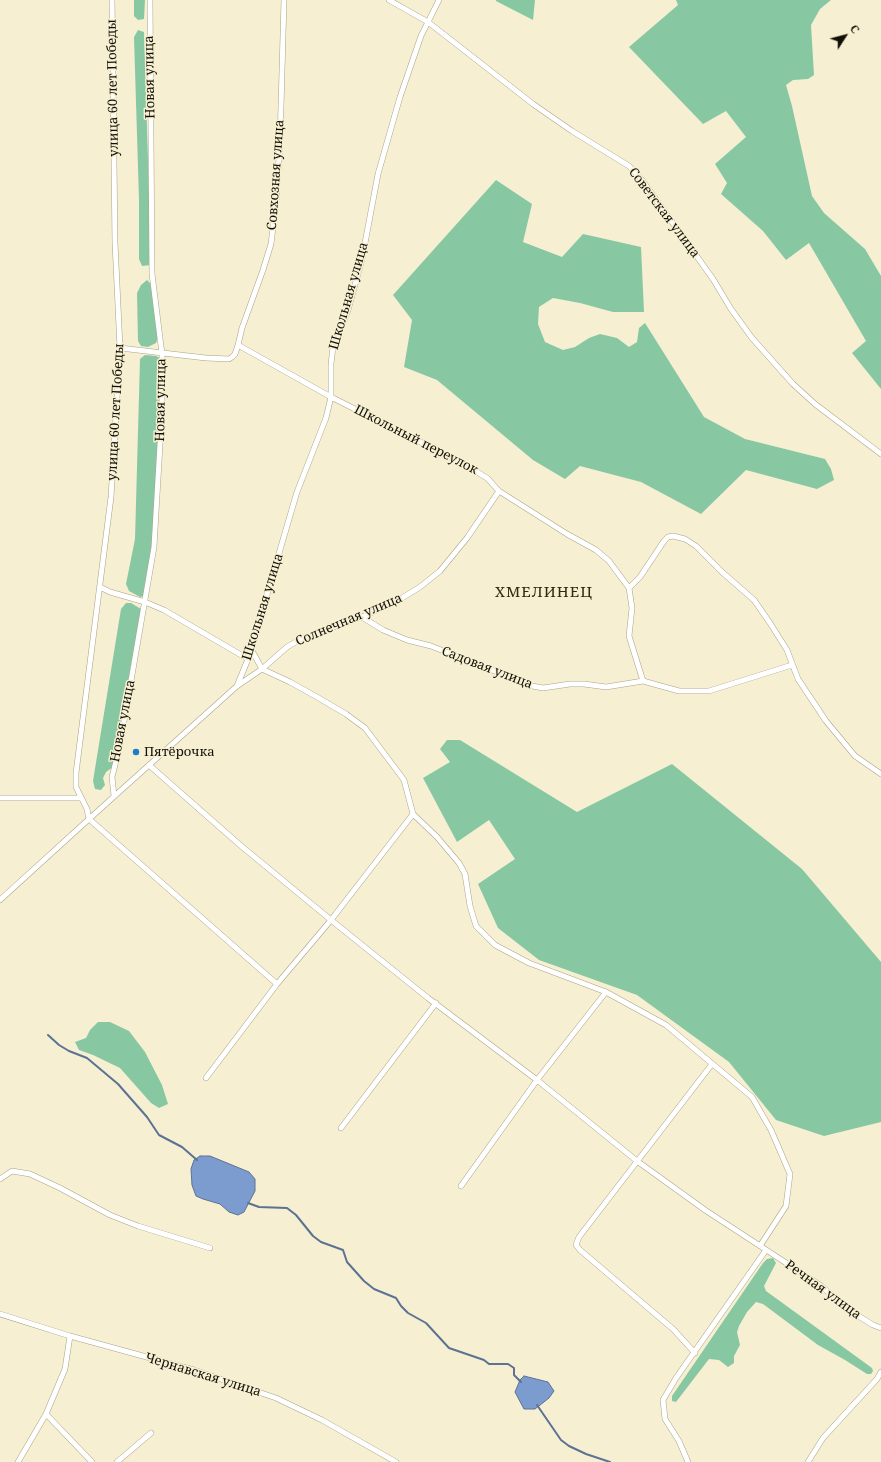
<!DOCTYPE html>
<meta charset="utf-8">
<style>
body{margin:0}
#map{position:relative;width:881px;height:1462px;overflow:hidden;background:#f6efd2;font-family:"Noto Serif",serif}
canvas{display:block}
.north{position:absolute;left:825px;top:16px;width:40px;height:40px;-webkit-text-stroke:3px #f6efd2;paint-order:stroke;rotate:54deg;font-size:11px;font-weight:700;line-height:16px;text-align:center;color:#121006}
.north::after{content:'';display:block;margin:auto;width:14px;height:18px;background:#121006;clip-path:polygon(50% 0,100% 100%,50% 72%,0 100%)}
</style>
<div id="map">
<canvas width="881" height="1462"></canvas>
<div class="north">С</div>
</div>
<script>
const ctx = document.querySelector('canvas').getContext('2d');
ctx.lineJoin = 'round';
function fill(path, color) {
  ctx.fillStyle = color;
  ctx.fill(path, 'evenodd');
}
function poly(rows) {
  const path = new Path2D();
  for (const r of rows) {
    path.moveTo(r[0], r[1]);
    for (let i = 2; i < r.length; i += 2) path.lineTo(r[i], r[i + 1]);
  }
  return path;
}
function strokePath(path, color, width, dash) {
  ctx.strokeStyle = color;
  ctx.lineWidth = width;
  ctx.lineCap = dash ? 'butt' : 'round';
  ctx.setLineDash(dash || []);
  ctx.stroke(path);
}
function write(font, color, halo, rows, align = 'center') {
  ctx.font = font + ' "Noto Serif",serif';
  ctx.lineWidth = 3;
  ctx.setLineDash([]);
  ctx.textBaseline = 'middle';
  ctx.strokeStyle = halo;
  ctx.fillStyle = color;
  for (const [text, x, y, turn = 0] of rows) {
    ctx.save();
    ctx.translate(x, y);
    ctx.rotate((+turn || 0) * Math.PI / 180);
    ctx.textAlign = isNaN(turn) ? turn : align;
    if (halo) ctx.strokeText(text, 0, 0);
    ctx.fillText(text, 0, 0);
    ctx.restore();
  }
}
fill(poly([
 [134,0,145,0,144,19,138,20,134,16],
 [496,0,535,0,533,20,496,1],
 [676,0,831,0,820,9,811,25,814,75,808,79,793,80,786,85,792,106,812,196,824,213,865,249,881,276,881,389,852,353,866,341,809,243,786,260,763,231,721,194,727,183,715,164,746,137,726,111,703,124,629,47,678,5],
 [138,30,144,32,151,256,151,265,142,266,139,259,139,200,134,37],
 [496,180,532,204,523,242,562,257,583,234,641,247,644,312,613,312,580,303,553,298,539,307,538,324,545,342,563,350,575,347,589,338,600,334,617,338,629,347,637,342,639,328,645,323,704,417,745,439,825,459,831,469,834,480,817,489,746,470,701,514,641,482,580,466,565,479,533,460,437,380,404,367,412,320,393,295],
 [147,280,151,284,158,337,156,343,148,347,141,346,138,341,137,293,141,285],
 [145,355,156,356,160,358,160,407,153,545,144,596,140,597,129,591,126,584,135,539,140,359],
 [126,603,131,603,141,609,113,767,106,772,103,778,105,785,101,790,95,789,93,781,121,609],
 [447,740,460,740,577,812,672,764,802,869,881,962,881,1122,824,1136,776,1120,729,1062,637,995,539,960,498,928,478,884,515,859,489,820,457,842,423,778,450,762,440,749],
 [98,1022,110,1022,129,1031,145,1052,162,1085,168,1104,159,1108,151,1103,120,1068,93,1055,79,1050,75,1042,86,1038,90,1030],
 [773,1258,776,1263,764,1286,766,1291,872,1368,873,1371,871,1374,867,1374,845,1360,818,1345,763,1304,756,1302,747,1312,739,1326,737,1332,740,1345,734,1356,734,1363,728,1367,719,1360,709,1359,676,1402,672,1401,672,1396,763,1263,767,1259]
]), '#87c8a3');
const water = poly([
 [200,1156,210,1156,249,1172,255,1179,255,1191,244,1212,238,1215,229,1212,220,1204,203,1199,196,1196,192,1185,191,1169,194,1160,200,1156],
 [524,1376,548,1382,554,1391,549,1398,535,1409,524,1409,515,1392,520,1380,524,1376]
]);
fill(water, '#7c9cd0');
strokePath(water, '#5c7293', 1);
strokePath(poly([
 [48,1035,59,1045,69,1051,87,1058,118,1084,147,1117,159,1135,182,1147,197,1160],
 [248,1203,259,1207,287,1208,296,1215,313,1236,321,1242,343,1250,347,1262,364,1281,374,1289,396,1298,401,1306,408,1313,426,1323,449,1348,484,1360,489,1364,508,1364,514,1368,514,1375,521,1382],
 [537,1405,561,1440,569,1446,586,1454,610,1462]
]), '#5c7293', 2);
const minor = poly([
 [389,0,428,22,533,104,572,131,629,166,642,180,713,279,731,309,752,338,793,384,815,404,881,454],
 [238,345,242,328,263,270,271,244,276,202,280,142,284,0],
 [120,348,206,358,229,359,232,357,235,354,238,345,331,397,462,463,487,478,499,491,567,534,596,550,609,561,629,588,632,608,629,636,643,681],
 [100,587,110,592,145,602,164,610,248,659],
 [629,588,640,577,664,541,668,537,673,536,685,539,696,546,722,572,754,600,770,623,787,650,798,679,826,721,855,756,881,774],
 [362,617,383,630,407,640,431,646,532,686,543,688,570,684,584,684,606,687,643,681,679,691,709,691,792,665],
 [237,686,248,659,297,492,326,418,331,397,331,364,333,347,348,310,362,259,378,174,400,97,421,36,439,0],
 [149,765,240,845,331,920,413,814,404,780,365,728,346,714,317,697,290,682,262,669,251,649],
 [114,796,112,777,120,745,154,547,162,410,162,354,152,274,150,0],
 [0,798,81,798],
 [413,814,437,837,459,863,465,874,470,906,476,926,495,945,529,963,606,992,666,1025,752,1097,771,1130,790,1174,786,1206,760,1246],
 [89,819,87,809,76,787,76,773,111,497,120,348,115,243,112,0],
 [89,819,237,686,262,669,287,647,301,639,362,617,402,598,420,587,440,571,467,538,499,491],
 [0,900,89,819,277,984,331,920,428,998,537,1080,637,1161,705,1210,820,1285,852,1312,873,1325,881,1328],
 [206,1078,277,984],
 [341,1128,436,1003],
 [0,1179,12,1171,30,1174,60,1188,110,1215,138,1226,210,1248],
 [461,1186,537,1080,606,992],
 [0,1314,70,1336,194,1370,276,1398,322,1420,396,1462],
 [695,1353,673,1329,580,1250,576,1245,579,1237,712,1064],
 [46,1414,92,1462],
 [18,1462,46,1414,65,1369,70,1336],
 [117,1462,151,1433],
 [688,1462,679,1441,665,1419,663,1400,676,1378,766,1250],
 [808,1462,823,1438,877,1379,881,1372]
]);
strokePath(minor, '#aaa388', 6);
strokePath(minor, '#fff', 5);
for (const [x, y, r, color] of [
 [136,752,4,"#1e7dc9"]
]) {
  const dot = new Path2D();
  dot.arc(x, y, r, 0, 2 * Math.PI);
  ctx.fillStyle = color;
  ctx.fill(dot);
  strokePath(dot, '#f6efd2', 1.5);
}
write('13px', '#121006', '#f6efd2', [
 ["Новая улица",150,77,-91],
 ["улица 60 лет Победы",113,88,-91],
 ["Совхозная улица",276,175,-86],
 ["Советская улица",664,213,53],
 ["Школьная улица",349,296,-74],
 ["Новая улица",161,400,-89],
 ["улица 60 лет Победы",116,412,-87],
 ["Школьный переулок",416,440,27],
 ["Школьная улица",263,607,-73],
 ["Солнечная улица",349,620,-23],
 ["Садовая улица",487,668,21],
 ["Новая улица",123,721,-79],
 ["Речная улица",823,1290,36],
 ["Чернавская улица",203,1375,17]
]);
write('13px', '#121006', '#f6efd2', [
 ["Пятёрочка",144,752]
], 'left');
ctx.letterSpacing = '1px';
write('15px', '#302a13', '#f6efd2', [
 ["ХМЕЛИНЕЦ",544,593]
]);
ctx.letterSpacing = '0px';
</script>
